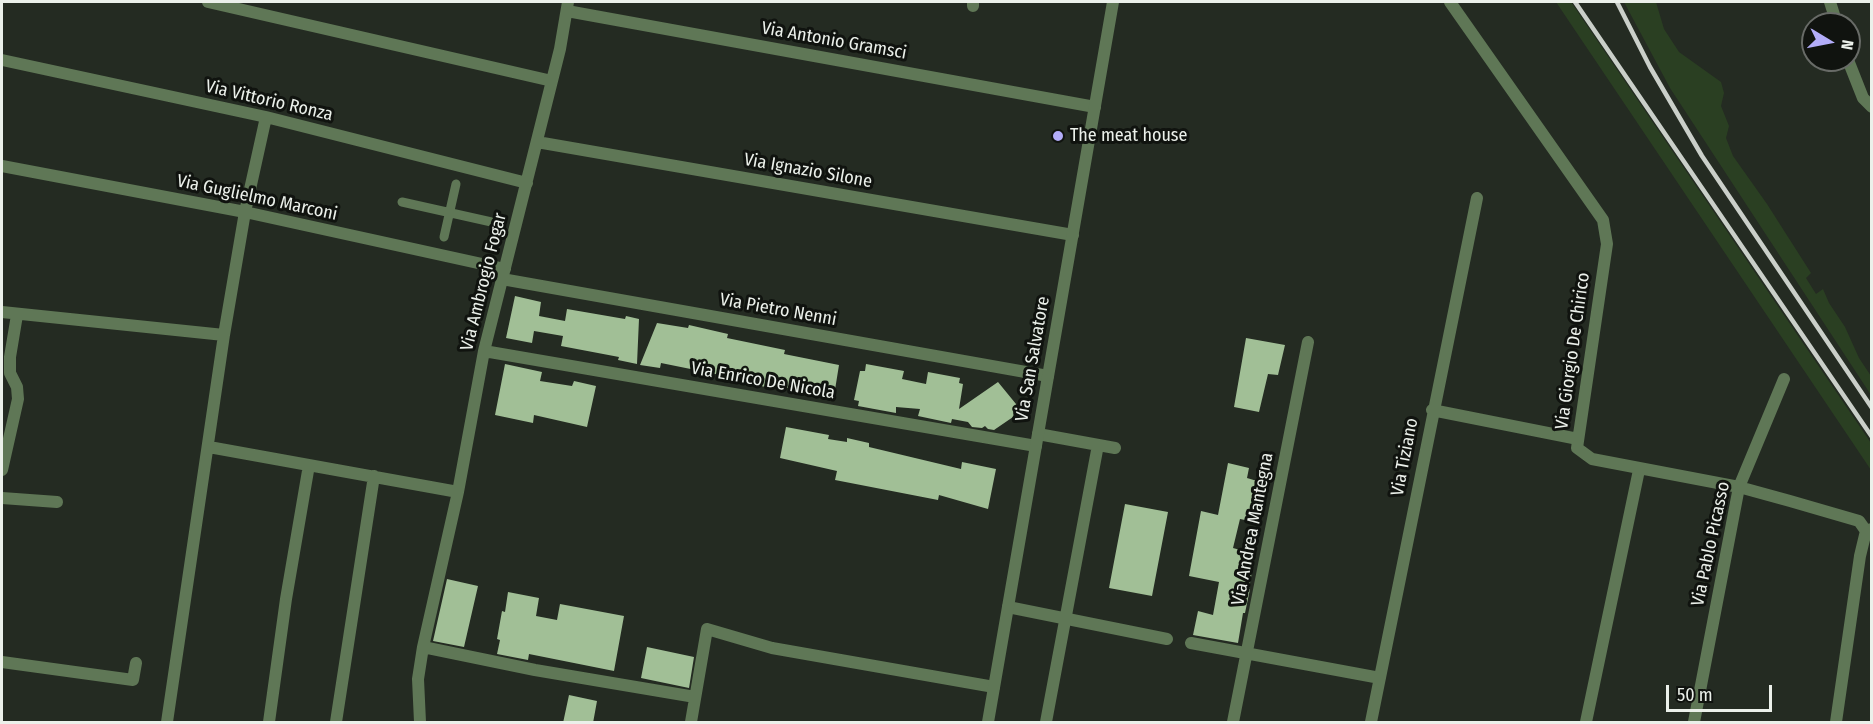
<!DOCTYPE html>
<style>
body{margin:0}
#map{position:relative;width:1873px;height:724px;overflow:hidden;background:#242b22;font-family:"Fira Sans Condensed",sans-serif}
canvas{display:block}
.frame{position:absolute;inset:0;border:3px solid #ebf0ea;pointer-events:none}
.north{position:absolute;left:1801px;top:12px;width:60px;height:60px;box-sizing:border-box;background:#10130f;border:2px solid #686b67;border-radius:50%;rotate:100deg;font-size:16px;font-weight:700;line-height:24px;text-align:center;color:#ebf0ea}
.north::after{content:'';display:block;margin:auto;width:21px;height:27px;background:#b3adf9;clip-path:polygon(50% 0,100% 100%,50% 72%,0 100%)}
.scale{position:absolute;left:1666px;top:685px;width:106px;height:27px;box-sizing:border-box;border:3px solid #ebf0ea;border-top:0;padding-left:8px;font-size:18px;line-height:21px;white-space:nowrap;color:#ebf0ea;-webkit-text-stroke:4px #10130f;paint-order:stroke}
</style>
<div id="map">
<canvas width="1873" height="724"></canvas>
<div class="frame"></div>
<div class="north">N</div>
<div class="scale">50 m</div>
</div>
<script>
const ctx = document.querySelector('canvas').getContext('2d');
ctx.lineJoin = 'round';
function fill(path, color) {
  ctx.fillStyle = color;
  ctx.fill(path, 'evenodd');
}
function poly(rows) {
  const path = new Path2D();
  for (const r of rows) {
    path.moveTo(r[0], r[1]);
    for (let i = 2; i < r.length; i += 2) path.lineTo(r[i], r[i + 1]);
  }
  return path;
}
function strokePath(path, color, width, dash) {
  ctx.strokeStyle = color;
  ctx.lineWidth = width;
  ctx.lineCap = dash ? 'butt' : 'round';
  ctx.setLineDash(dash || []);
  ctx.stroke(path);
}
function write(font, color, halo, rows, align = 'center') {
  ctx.font = font + ' "Fira Sans Condensed",sans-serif';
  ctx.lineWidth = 6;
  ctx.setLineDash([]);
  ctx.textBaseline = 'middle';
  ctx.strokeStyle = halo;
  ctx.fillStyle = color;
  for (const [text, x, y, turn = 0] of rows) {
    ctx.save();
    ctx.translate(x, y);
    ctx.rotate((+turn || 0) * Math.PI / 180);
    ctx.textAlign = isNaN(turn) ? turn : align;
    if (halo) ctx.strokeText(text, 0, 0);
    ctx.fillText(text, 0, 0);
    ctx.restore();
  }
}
fill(poly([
 [1556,2,1571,2,1871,443,1871,470],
 [1624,2,1656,2,1664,29,1679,52,1721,82,1724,93,1721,106,1729,126,1726,138,1733,156,1767,204,1811,273,1806,278,1816,294,1823,289,1829,303,1845,327,1859,358,1871,376,1871,395,1670,88]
]), '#2a3f22');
fill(poly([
 [515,296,541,302,539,316,565,321,567,309,625,319,626,316,639,319,637,364,618,360,619,357,561,346,563,336,534,331,532,343,506,338],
 [657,323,688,328,689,325,728,334,727,338,785,350,784,354,839,365,834,396,778,386,777,389,739,382,740,379,661,363,660,368,640,365],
 [1246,338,1285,345,1278,375,1268,374,1259,412,1234,407],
 [505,364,542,372,540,381,572,386,574,381,596,386,587,427,534,415,533,423,495,415],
 [866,364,904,371,902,379,926,384,928,372,960,378,959,383,963,384,959,409,998,382,1016,404,1013,417,994,430,988,429,985,426,982,428,972,427,968,422,952,419,951,423,918,416,920,409,896,407,896,413,858,406,859,401,854,400,860,371,865,371],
 [786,427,829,435,828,439,847,442,847,438,869,443,869,447,961,469,962,462,996,469,988,509,939,495,938,500,835,480,837,471,780,458],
 [1228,463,1249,468,1247,478,1257,481,1256,495,1259,495,1255,522,1240,519,1233,548,1255,554,1249,589,1250,589,1245,613,1243,613,1238,643,1193,635,1198,611,1213,615,1219,582,1189,576,1201,511,1218,515],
 [1125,504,1168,512,1152,596,1109,588],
 [447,579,478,586,464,647,433,641],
 [508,592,539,598,536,616,557,620,560,604,624,616,614,671,529,654,528,660,497,654,500,640,497,639,502,611,505,612],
 [647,647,694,657,689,688,641,678],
 [569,695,597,701,593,723,563,723]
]), '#a1bf96');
strokePath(poly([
 [402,202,496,223],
 [444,237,456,184]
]), '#5f7756', 9);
strokePath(poly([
 [208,2,552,81],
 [1450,2,1603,220,1607,244,1577,448,1592,459,1739,487,1790,501,1859,521,1866,531],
 [1830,2,1837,24],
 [973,6,973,2],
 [567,11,1095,107],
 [2,60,266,117,527,183],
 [1848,60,1863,98,1872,107],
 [537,142,1073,235],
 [2,166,245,212,505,269],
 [502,279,1048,376],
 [2,312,224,335],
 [484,351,1036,446],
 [1432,410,1578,439],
 [1038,434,1115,448],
 [209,447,458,492],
 [2,470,18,399,17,387,10,373,10,357,17,315],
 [2,498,57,502],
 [1008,607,1167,639],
 [1191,643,1380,678],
 [423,647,535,670,695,697],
 [2,662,133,680,136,663],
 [167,722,224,335,245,212,266,117],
 [269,722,286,599,309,465],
 [336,722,374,476],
 [420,722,418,679,423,647,458,492,484,351,560,49,568,2],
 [691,722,707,629,772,648,994,687],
 [1046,722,1098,445],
 [1233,722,1308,342],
 [1371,722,1477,198],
 [1586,722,1639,470],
 [1694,722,1739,487,1784,379],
 [1836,722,1860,556,1866,531,1872,529]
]), '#5f7756', 12);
strokePath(poly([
 [988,722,1113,2]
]), '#5f7756', 12);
strokePath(poly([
 [1575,2,1872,437],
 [1617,2,1650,67,1702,156,1872,408]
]), '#cacfc9', 4.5);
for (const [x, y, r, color] of [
 [1058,136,6,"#b3adf9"]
]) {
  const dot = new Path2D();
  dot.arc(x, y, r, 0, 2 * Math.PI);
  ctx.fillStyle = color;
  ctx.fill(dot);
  strokePath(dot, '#10130f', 2);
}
write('18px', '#ebf0ea', '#10130f', [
 ["Via Antonio Gramsci",834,41,10],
 ["Via Vittorio Ronza",269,101,13],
 ["Via Ignazio Silone",808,171,10],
 ["Via Guglielmo Marconi",257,198,12],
 ["Via Ambrogio Fogar",484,282,-76],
 ["Via Pietro Nenni",778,310,10],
 ["Via Giorgio De Chirico",1573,351,-82],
 ["Via San Salvatore",1033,359,-80],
 ["Via Enrico De Nicola",763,381,10],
 ["Via Tiziano",1405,457,-79],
 ["Via Andrea Mantegna",1253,529,-79],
 ["Via Pablo Picasso",1711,544,-78]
]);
write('18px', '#ebf0ea', '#10130f', [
 ["The meat house",1070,136]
], 'left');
</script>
